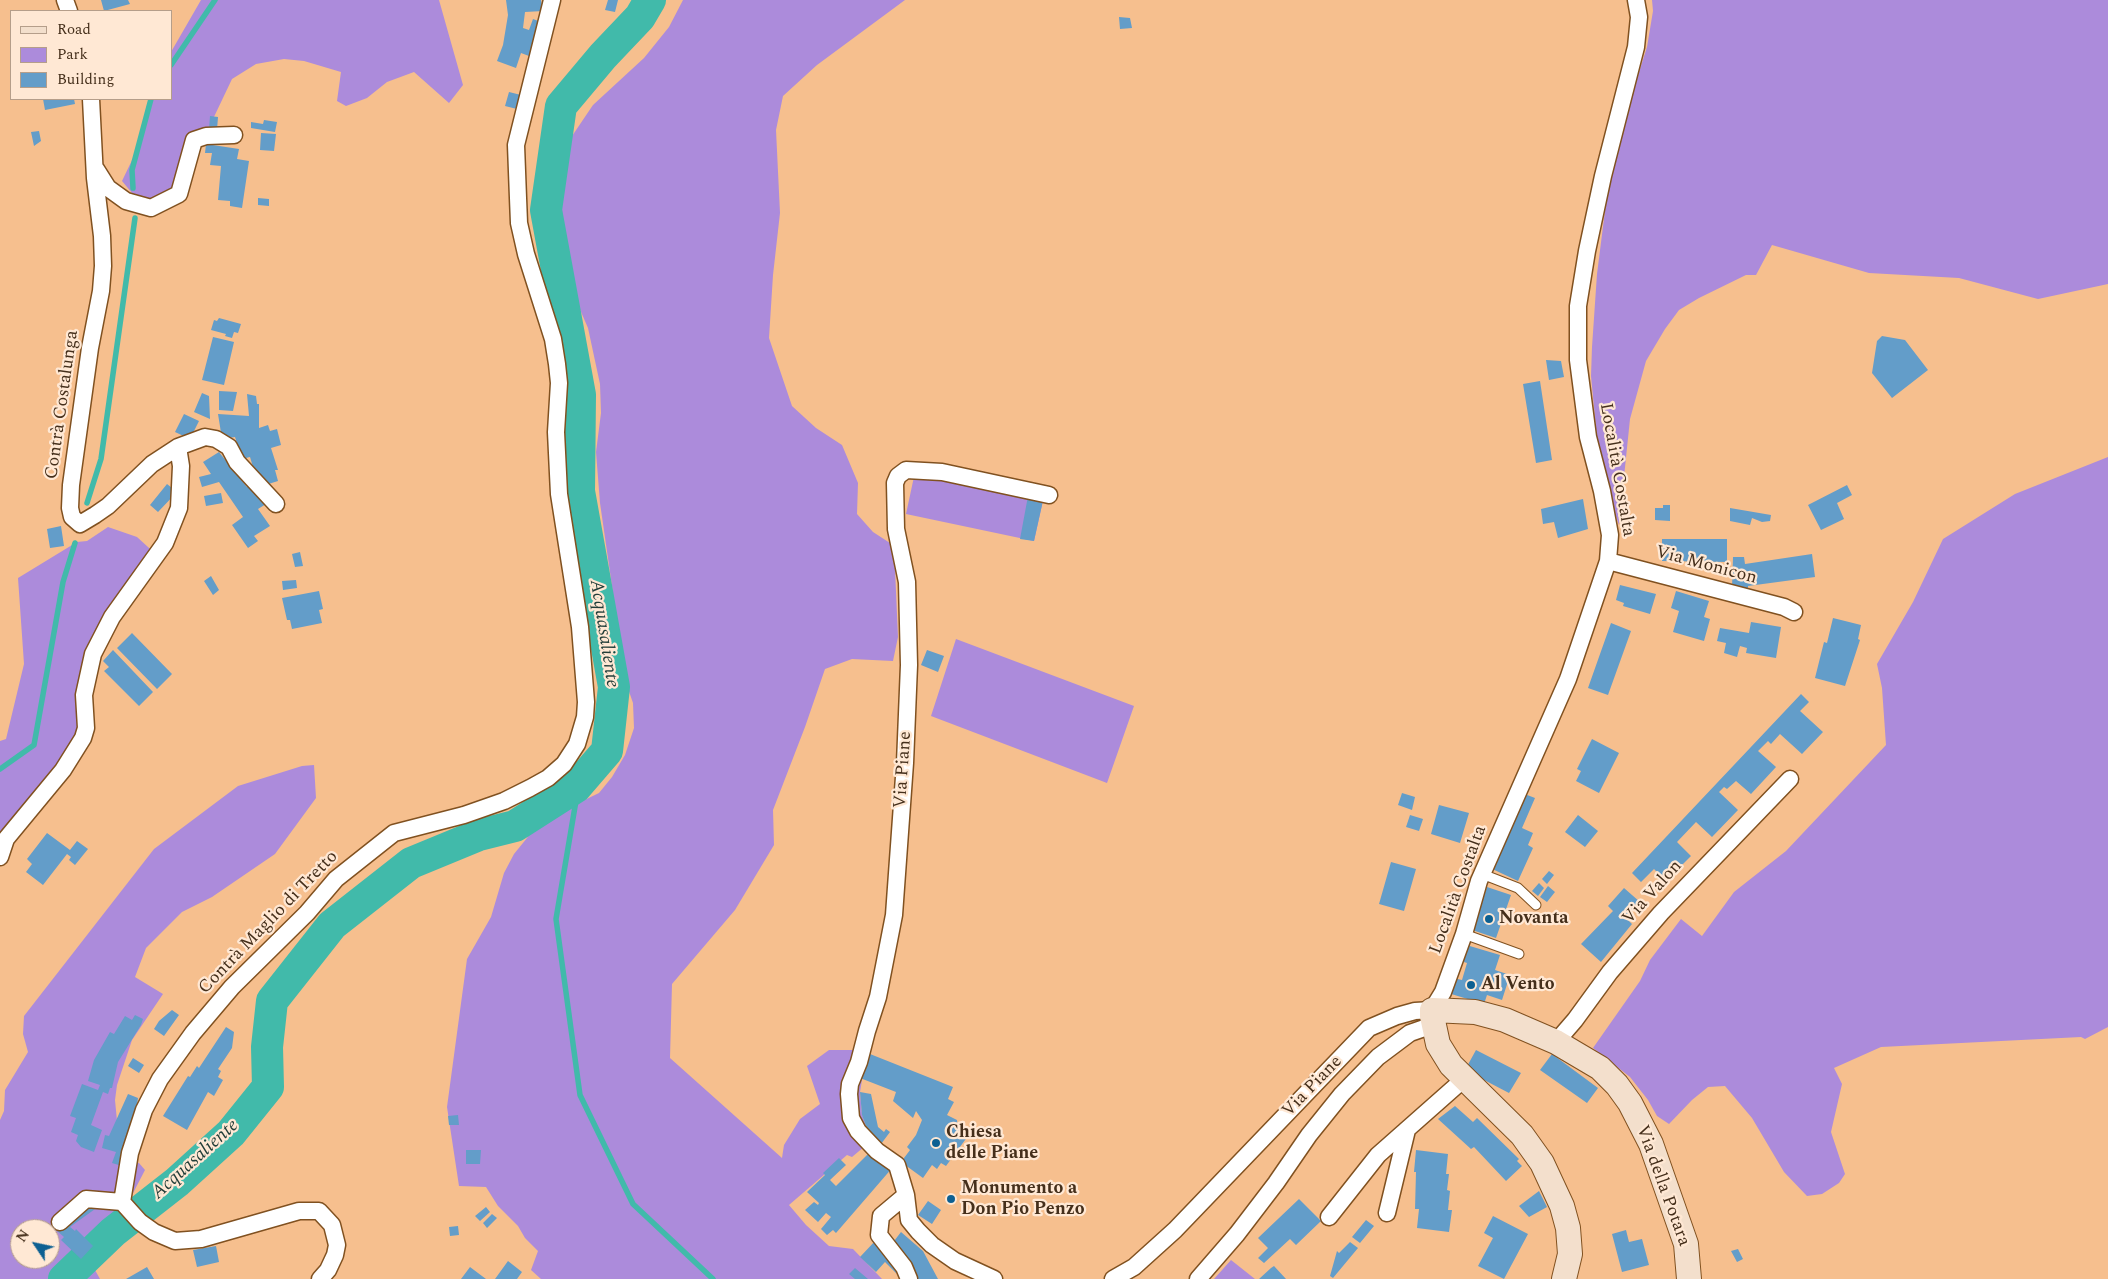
<!DOCTYPE html>
<meta charset="utf-8">
<style>
body{margin:0}
#map{position:relative;width:2108px;height:1279px;overflow:hidden;background:#f6bf8e;font-family:Spectral,serif}
canvas{display:block}
.legend{position:absolute;left:10px;top:10px;width:162px;height:90px;box-sizing:border-box;background:#ffe8d4;border:1px solid #b59e8a;margin:0;padding:6px 9px;list-style:none;font-size:15px;color:#452f1b}
.legend li{display:flex;align-items:center;gap:10px;height:25px}
.legend b{width:25px;border:1px solid #b59e8a}
.north{position:absolute;left:10px;top:1219px;width:50px;height:50px;box-sizing:border-box;background:#ffe8d4;border:1px solid #b59e8a;border-radius:50%;rotate:304deg;font-size:14px;font-weight:700;line-height:20px;text-align:center;color:#452f1b}
.north::after{content:'';display:block;margin:auto;width:18px;height:22px;background:#0d6092;clip-path:polygon(50% 0,100% 100%,50% 72%,0 100%)}
</style>
<div id="map">
<canvas width="2108" height="1279"></canvas>
<ul class="legend">
<li><b style="height:6px;background:#f3dfcc"></b>Road</li>
<li><b style="height:14px;background:#ac8bdb"></b>Park</li>
<li><b style="height:14px;background:#639dc9"></b>Building</li>
</ul>
<div class="north">N</div>
</div>
<script>
const ctx = document.querySelector('canvas').getContext('2d');
ctx.lineJoin = 'round';
function fill(path, color) {
  ctx.fillStyle = color;
  ctx.fill(path, 'evenodd');
}
function poly(rows) {
  const path = new Path2D();
  for (const r of rows) {
    path.moveTo(r[0], r[1]);
    for (let i = 2; i < r.length; i += 2) path.lineTo(r[i], r[i + 1]);
  }
  return path;
}
function strokePath(path, color, width, dash) {
  ctx.strokeStyle = color;
  ctx.lineWidth = width;
  ctx.lineCap = dash ? 'butt' : 'round';
  ctx.setLineDash(dash || []);
  ctx.stroke(path);
}
function write(font, color, halo, rows, align = 'center') {
  ctx.font = font + ' Spectral,serif';
  ctx.lineWidth = 4.5;
  ctx.setLineDash([]);
  ctx.textBaseline = 'middle';
  ctx.strokeStyle = halo;
  ctx.fillStyle = color;
  for (const [text, x, y, turn = 0] of rows) {
    ctx.save();
    ctx.translate(x, y);
    ctx.rotate((+turn || 0) * Math.PI / 180);
    ctx.textAlign = isNaN(turn) ? turn : align;
    if (halo) ctx.strokeText(text, 0, 0);
    ctx.fillText(text, 0, 0);
    ctx.restore();
  }
}
fill(poly([
 [201,0,439,0,463,85,449,103,414,72,387,82,367,98,346,106,337,101,341,72,304,61,284,59,256,64,232,79,184,180,159,201,147,199,132,193,122,181,134,156,153,99,171,99,171,52],
 [683,0,905,0,817,65,783,96,776,130,780,213,773,275,769,338,792,406,816,428,842,445,858,483,857,514,873,532,890,543,895,569,898,637,893,661,852,659,825,669,805,727,773,810,774,845,735,910,672,984,670,1058,782,1158,784,1145,800,1119,820,1104,807,1066,829,1050,867,1050,860,1092,862,1114,871,1141,852,1157,847,1155,789,1205,806,1225,829,1246,853,1249,882,1279,541,1279,531,1270,538,1251,525,1238,518,1226,498,1206,486,1187,459,1186,447,1107,467,959,491,917,504,873,514,854,527,838,537,823,599,793,612,777,625,755,634,728,633,703,624,677,619,647,612,586,600,503,596,452,601,413,600,384,588,328,565,275,556,217,559,165,570,139,593,105,644,58,669,27],
 [1652,0,2108,0,2108,284,2038,299,1959,278,1869,273,1772,245,1756,275,1746,275,1699,298,1679,310,1665,329,1646,361,1630,419,1619,525,1600,470,1591,376,1592,347,1597,274,1607,195,1621,129,1647,47,1653,11],
 [2108,457,2108,1027,2085,1039,2081,1037,1881,1047,1834,1068,1842,1084,1831,1132,1845,1174,1839,1183,1822,1194,1807,1196,1784,1172,1752,1118,1725,1086,1708,1087,1692,1100,1669,1124,1657,1116,1648,1100,1630,1077,1593,1048,1640,981,1650,960,1681,919,1702,936,1734,892,1786,851,1886,745,1882,688,1877,664,1913,602,1943,539,2015,494],
 [915,472,1044,496,1034,541,906,514],
 [108,527,137,537,159,557,116,615,99,655,87,734,0,861,0,741,6,739,24,664,18,578,77,542,87,541],
 [956,639,1134,706,1107,783,931,716],
 [314,765,316,798,275,854,212,897,182,912,146,948,135,977,163,994,132,1040,117,1085,115,1100,117,1121,125,1158,139,1163,145,1170,131,1197,113,1217,93,1233,88,1247,90,1261,100,1279,0,1279,0,1120,4,1111,5,1090,28,1052,23,1034,24,1016,154,849,238,786,302,766],
 [20,1229,50,1229,50,1259,20,1259],
 [1231,1260,1255,1279,1214,1279]
]), '#ac8bdb');
strokePath(poly([
 [171,65,215,0],
 [133,188,132,170,151,99],
 [87,503,101,459,135,218],
 [0,769,34,745,63,582,75,543],
 [579,783,556,919,580,1095,633,1204,713,1279]
]), '#41baaa', 5.5);
strokePath(poly([
 [64,1279,113,1232,177,1182,231,1133,268,1087,267,1047,272,1001,332,925,411,863,479,835,515,826,576,787,607,751,614,687,579,491,580,395,546,210,561,106,603,56,640,17,650,0]
]), '#41baaa', 32);
fill(poly([
 [101,0,128,0,130,4,104,11],
 [506,0,541,0,543,11,525,12,523,28,529,30,533,19,541,22,529,56,521,53,516,68,497,61,503,45,508,15],
 [608,0,618,0,615,12,605,10],
 [1119,17,1130,18,1132,28,1120,29],
 [509,92,521,95,517,109,505,106],
 [43,99,74,99,75,104,45,110],
 [210,116,218,117,217,130,209,129],
 [264,120,277,122,275,132,251,128,251,122,263,124],
 [39,131,41,141,34,146,31,132],
 [261,133,276,134,274,151,260,150],
 [206,144,239,149,237,159,249,161,242,208,230,206,230,201,218,200,221,166,210,165,212,153,205,153],
 [258,198,269,199,269,206,258,205],
 [219,318,241,324,238,333,234,332,232,338,225,336,226,334,211,330,214,320,217,321],
 [1882,336,1905,340,1928,370,1892,398,1872,373,1877,341],
 [213,337,234,342,224,385,202,380],
 [1546,360,1561,361,1564,377,1549,380],
 [1540,381,1552,460,1536,463,1523,384],
 [219,391,237,392,233,411,219,410],
 [202,393,209,396,210,419,194,412],
 [247,394,256,396,257,404,259,404,259,428,268,425,270,431,277,429,281,445,271,448,278,470,275,470,278,481,262,486,256,477,250,457,242,459,235,437,222,439,218,414,249,416],
 [184,414,199,421,190,439,175,432],
 [219,452,247,487,253,484,266,504,258,509,270,526,254,536,258,541,248,548,232,525,243,517,219,482,202,487,199,477,211,474,203,462],
 [167,484,177,492,158,512,150,505],
 [1847,485,1852,495,1837,503,1844,519,1821,530,1808,505],
 [221,493,223,503,206,506,204,496],
 [1028,496,1044,496,1034,541,1020,539],
 [1583,499,1588,529,1558,538,1554,522,1543,524,1541,509],
 [1663,505,1670,505,1670,521,1655,520,1655,508,1663,508],
 [1730,508,1771,515,1770,521,1762,522,1752,518,1750,525,1730,521],
 [61,526,64,546,50,548,47,529],
 [1662,539,1727,539,1727,562,1662,561],
 [300,552,303,566,295,567,292,554],
 [1812,554,1815,577,1748,586,1748,589,1732,588,1733,557,1744,557,1745,564],
 [211,576,219,590,213,595,204,581],
 [296,580,297,588,283,590,282,581],
 [1620,585,1656,594,1650,614,1623,606,1624,603,1616,600],
 [319,591,323,609,319,610,322,623,292,629,290,620,287,620,282,598],
 [1676,591,1709,601,1704,617,1710,619,1704,641,1673,632,1679,611,1671,608],
 [1833,618,1861,625,1858,639,1860,640,1845,686,1815,678,1824,642,1827,643],
 [1751,622,1781,627,1776,658,1746,653,1747,648,1740,646,1737,657,1724,653,1726,643,1717,641,1720,628,1749,633],
 [1611,623,1631,631,1608,695,1588,688],
 [132,633,172,674,157,689,117,648],
 [113,650,153,692,139,706,104,671,109,667,103,661],
 [927,650,944,656,938,672,921,665],
 [1801,694,1809,702,1800,711,1823,732,1802,754,1780,734,1771,744,1768,741,1758,751,1776,767,1751,794,1736,781,1727,789,1724,787,1719,792,1738,810,1712,837,1696,822,1677,842,1691,856,1666,881,1654,869,1641,882,1632,873],
 [1592,739,1619,753,1599,793,1576,781,1581,771,1577,769],
 [1402,793,1415,797,1412,810,1398,805],
 [1522,793,1535,798,1522,828,1533,833,1528,845,1533,848,1518,881,1488,867],
 [1439,805,1469,813,1460,843,1431,834],
 [1410,815,1423,819,1419,831,1406,827],
 [1578,815,1598,831,1585,847,1565,832],
 [47,833,70,850,77,841,88,849,75,865,69,860,71,857,67,854,43,885,26,872,32,864,27,859],
 [1391,862,1416,869,1404,911,1379,904],
 [1549,871,1554,875,1547,884,1542,879],
 [1539,883,1544,888,1538,896,1532,891],
 [1548,886,1555,892,1547,902,1540,897],
 [1487,887,1511,895,1496,938,1472,930],
 [1624,888,1640,902,1626,918,1632,924,1601,962,1581,944,1613,911,1608,906],
 [1463,944,1500,955,1495,970,1510,975,1502,1000,1487,995,1484,1004,1448,993,1453,978,1462,980,1467,963,1458,960],
 [172,1010,179,1015,164,1036,154,1029,159,1021],
 [135,1015,143,1019,141,1025,118,1062,112,1088,110,1088,108,1094,103,1092,91,1125,102,1130,94,1152,81,1147,76,1141,78,1135,71,1132,76,1118,70,1116,82,1084,98,1090,100,1085,88,1081,94,1060,110,1032,114,1034,125,1016,132,1020],
 [226,1027,234,1032,232,1048,218,1069,221,1071,218,1077,223,1080,214,1096,208,1092,187,1130,163,1116,188,1076,190,1077,197,1066,199,1068],
 [1476,1050,1521,1073,1509,1093,1465,1070],
 [870,1054,953,1087,948,1099,954,1102,947,1115,957,1120,958,1129,968,1136,946,1166,941,1163,937,1169,932,1165,923,1178,901,1162,910,1150,907,1147,916,1135,922,1120,916,1111,913,1118,893,1101,896,1092,860,1078],
 [1552,1054,1598,1088,1587,1103,1540,1070],
 [133,1058,144,1065,139,1073,128,1066],
 [860,1092,871,1094,878,1127,884,1132,886,1129,890,1132,881,1144,866,1126,862,1115],
 [128,1094,138,1098,133,1133,122,1166,112,1163,116,1152,102,1148,105,1135,109,1136],
 [1455,1106,1473,1122,1477,1118,1519,1159,1517,1161,1522,1166,1506,1181,1474,1147,1471,1149,1438,1119],
 [458,1115,459,1125,449,1125,448,1116],
 [466,1150,481,1150,480,1164,466,1164],
 [872,1150,893,1167,836,1233,833,1230,827,1235,821,1229,831,1217,826,1213,818,1222,805,1210,814,1202,818,1205,819,1203,807,1192,825,1175,823,1173,839,1158,846,1165,830,1180,836,1186],
 [1416,1150,1448,1154,1446,1174,1449,1174,1447,1190,1450,1191,1448,1210,1452,1210,1449,1232,1417,1228,1419,1209,1415,1209,1416,1172,1414,1172],
 [1539,1191,1547,1207,1529,1217,1519,1206],
 [97,1197,102,1204,70,1227,75,1231,76,1229,93,1246,81,1259,61,1240,64,1237,56,1230],
 [1299,1199,1321,1221,1296,1245,1290,1239,1264,1263,1258,1258,1268,1248,1258,1238],
 [928,1201,941,1210,932,1224,918,1215],
 [486,1207,490,1212,480,1221,475,1216],
 [492,1214,497,1218,487,1228,483,1223],
 [1493,1216,1528,1234,1504,1279,1478,1266,1493,1238,1484,1233],
 [1366,1220,1374,1226,1360,1243,1352,1237],
 [458,1226,459,1235,450,1236,449,1227],
 [1626,1230,1629,1242,1642,1239,1649,1265,1622,1272,1612,1234],
 [901,1232,923,1251,938,1279,915,1279,891,1245],
 [876,1240,902,1267,896,1273,885,1262,876,1272,860,1257],
 [1350,1242,1358,1248,1333,1278,1330,1276,1337,1251,1339,1253],
 [216,1246,219,1262,197,1267,193,1250],
 [1738,1249,1743,1259,1737,1262,1731,1251],
 [508,1261,522,1272,517,1279,495,1279],
 [1274,1266,1286,1279,1259,1279,1271,1268],
 [147,1267,154,1279,126,1279],
 [470,1267,486,1279,461,1279],
 [855,1268,868,1279,855,1279,849,1274]
]), '#639dc9');
const lane = poly([
 [1482,874,1518,888,1536,905],
 [1464,934,1519,954]
]);
const street = poly([
 [65,0,69,11],
 [91,99,95,178,102,236,103,266,101,291,90,348,71,485,70,508,72,517,80,524,95,515,108,506,152,464,178,447,205,437,216,439,229,447,237,462,276,504],
 [96,169,108,188,126,201,151,208,179,194,194,140,206,136,234,135],
 [1608,561,1784,607,1794,612],
 [0,857,6,839,63,770,83,738,86,728,84,695,93,654,112,617,165,543,179,508,181,466,178,447],
 [1556,1042,1575,1020,1610,972,1661,913,1790,779],
 [906,1195,881,1216,879,1235,904,1267,909,1279],
 [1387,1213,1407,1130],
 [1329,1217,1378,1155,1464,1079],
 [60,1222,86,1199,122,1202],
 [320,1279,328,1270,335,1255,337,1245,332,1225,319,1211,299,1211,201,1239,175,1241,154,1232,140,1222,122,1202,130,1153,144,1110,160,1079,193,1033,232,987,307,913,336,879,394,833,464,815,504,801,530,788,548,778,564,764,577,744,585,717,586,702,580,627,559,494,556,432,559,383,557,364,553,339,526,254,519,223,518,198,516,145,552,0],
 [994,1279,955,1261,932,1245,918,1231,909,1220,906,1195,897,1165,877,1151,858,1131,851,1118,849,1094,850,1084,859,1062,867,1031,878,997,894,915,905,763,909,665,907,582,896,529,895,483,898,476,906,470,942,472,1049,495],
 [1113,1279,1134,1267,1175,1230,1369,1028,1397,1016,1415,1011,1432,1010,1443,992,1464,934,1479,881,1568,679,1608,561,1610,535,1602,491,1588,437,1578,360,1578,306,1587,251,1603,176,1636,47,1639,17,1636,0],
 [1198,1279,1237,1234,1276,1183,1309,1135,1342,1094,1378,1057,1410,1033,1433,1025]
]);
const secondary = poly([
 [1564,1279,1570,1254,1568,1228,1562,1206,1542,1163,1522,1135,1451,1065,1438,1044,1432,1016,1432,1010,1475,1012,1505,1020,1556,1042,1600,1068,1617,1085,1630,1103,1651,1144,1686,1244,1689,1279]
]);
strokePath(lane, '#805120', 11);
strokePath(street, '#805120', 19);
strokePath(secondary, '#805120', 26);
strokePath(lane, '#fff', 9);
strokePath(street, '#fff', 16);
strokePath(secondary, '#f3dfcc', 24);
for (const [x, y, r, color] of [
 [1489,919,5,"#0d6092"],
 [1471,985,5,"#0d6092"],
 [936,1143,5,"#0d6092"],
 [951,1199,5,"#0d6092"]
]) {
  const dot = new Path2D();
  dot.arc(x, y, r, 0, 2 * Math.PI);
  ctx.fillStyle = color;
  ctx.fill(dot);
  strokePath(dot, '#ffe8d4', 2);
}
write('18px', '#452f1b', '#ffe8d4', [
 ["Contrà Costalunga",63,405,-82],
 ["Località Costalta",1616,470,80],
 ["Via Monicon",1706,566,15],
 ["Via Piane",904,770,-86],
 ["Località Costalta",1459,890,-70],
 ["Via Valon",1653,893,-48],
 ["Contrà Maglio di Tretto",269,923,-46],
 ["Via Piane",1313,1087,-46],
 ["Via della Potara",1662,1186,70]
]);
write('bold 18px', '#452f1b', '#ffe8d4', [
 ["Novanta",1499,919],
 ["Al Vento",1481,985],
 ["Chiesa",946,1133],
 ["delle Piane",946,1154],
 ["Monumento a",961,1189],
 ["Don Pio Penzo",961,1210]
], 'left');
write('italic 19px', '#233e39', '#ffe8d4', [
 ["Acquasaliente",603,634,81],
 ["Acquasaliente",196,1160,-42]
]);
</script>
